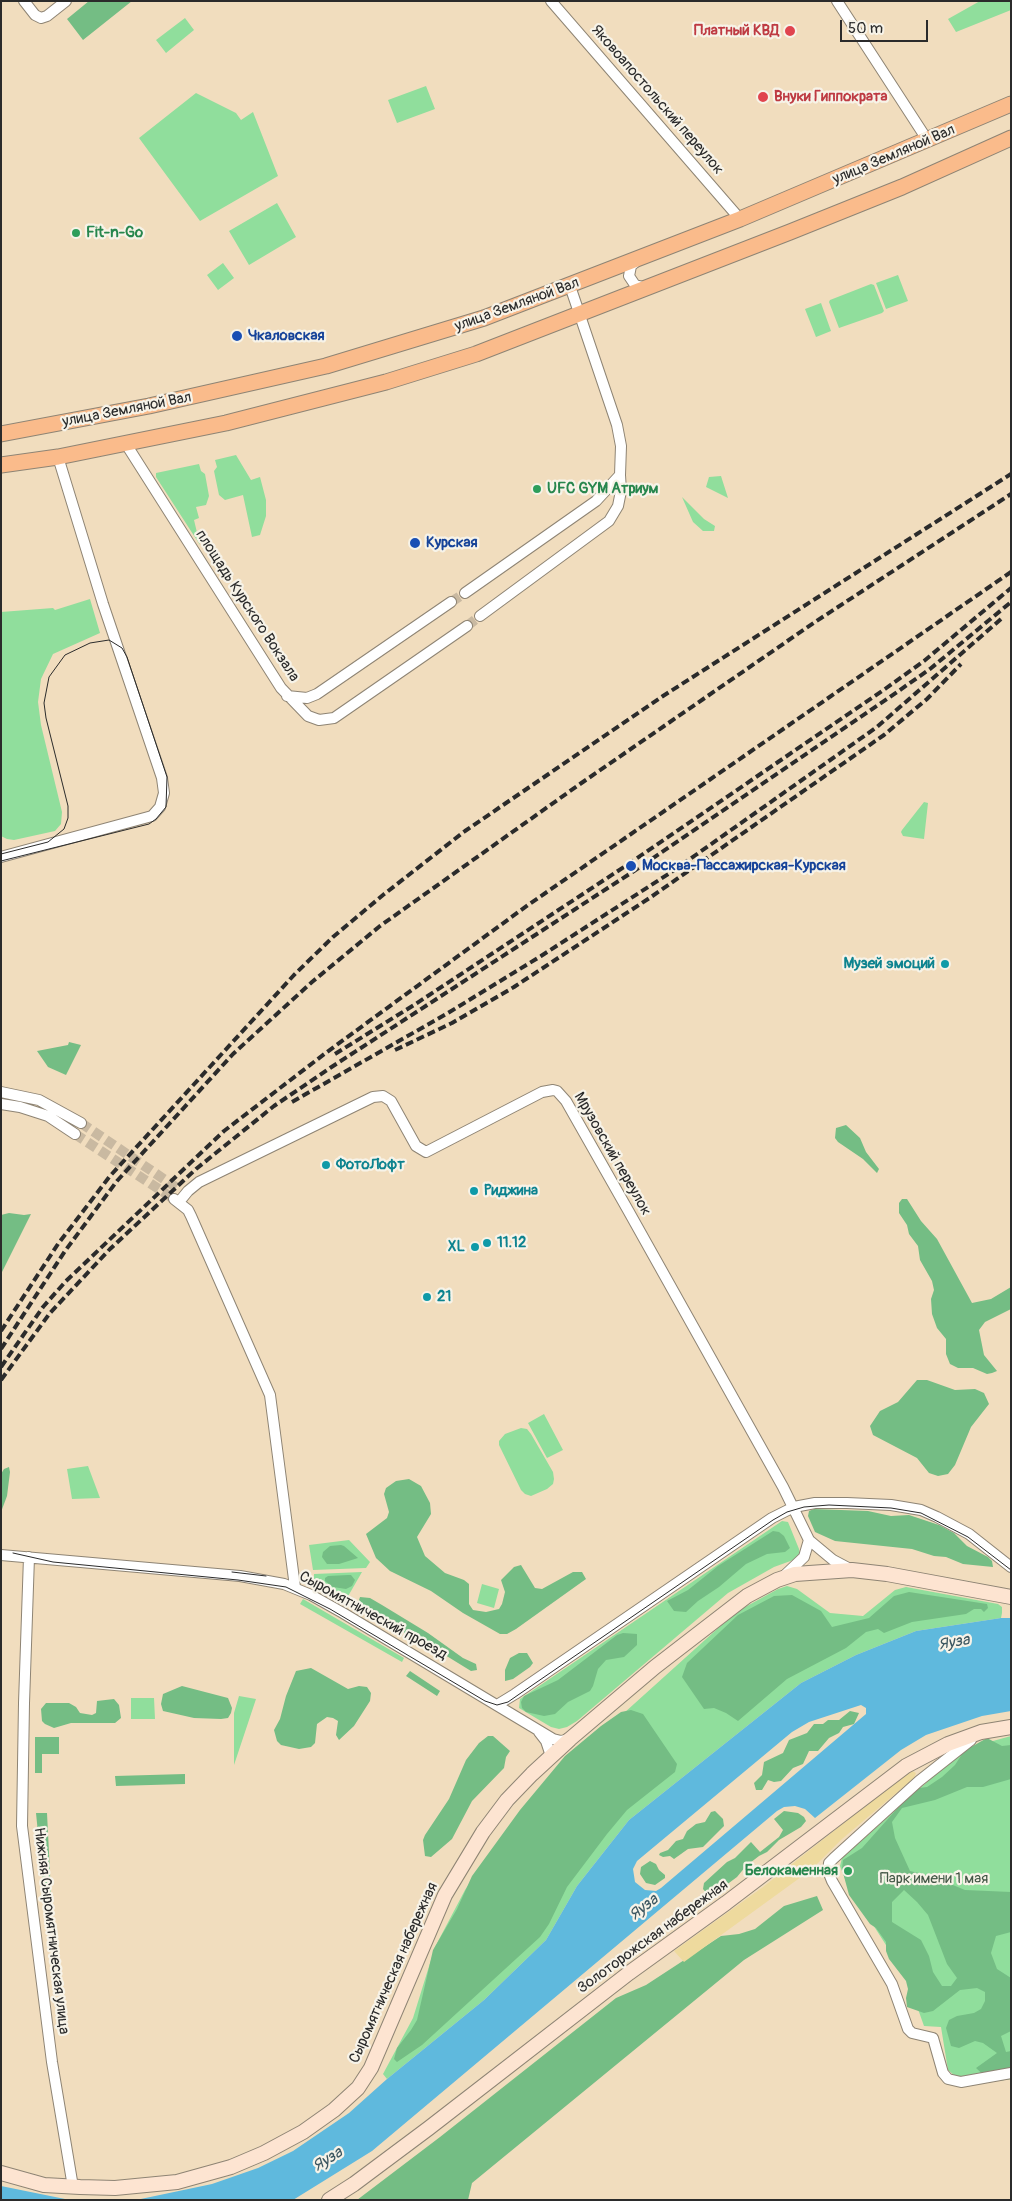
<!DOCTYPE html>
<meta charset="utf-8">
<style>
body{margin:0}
#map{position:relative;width:1012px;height:2201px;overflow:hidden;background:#f1ddbe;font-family:Pangolin,sans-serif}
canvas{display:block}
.frame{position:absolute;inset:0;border:2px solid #2b2b2b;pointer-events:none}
.scale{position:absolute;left:840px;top:20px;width:88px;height:22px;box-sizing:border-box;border:2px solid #2b2b2b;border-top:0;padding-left:6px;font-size:15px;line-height:18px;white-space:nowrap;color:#2b2b2b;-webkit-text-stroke:4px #f7f3e8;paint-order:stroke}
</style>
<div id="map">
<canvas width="1012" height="2201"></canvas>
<div class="frame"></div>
<div class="scale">50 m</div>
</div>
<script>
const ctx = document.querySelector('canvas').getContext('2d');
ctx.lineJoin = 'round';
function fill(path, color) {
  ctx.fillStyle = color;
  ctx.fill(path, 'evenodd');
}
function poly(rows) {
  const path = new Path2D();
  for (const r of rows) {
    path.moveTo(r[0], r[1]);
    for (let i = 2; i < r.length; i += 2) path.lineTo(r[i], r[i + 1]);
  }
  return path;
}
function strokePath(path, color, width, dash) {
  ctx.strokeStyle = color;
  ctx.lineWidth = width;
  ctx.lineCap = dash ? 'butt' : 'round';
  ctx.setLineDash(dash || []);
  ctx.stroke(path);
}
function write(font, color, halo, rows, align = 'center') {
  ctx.font = font + ' Pangolin,sans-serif';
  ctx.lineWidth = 4.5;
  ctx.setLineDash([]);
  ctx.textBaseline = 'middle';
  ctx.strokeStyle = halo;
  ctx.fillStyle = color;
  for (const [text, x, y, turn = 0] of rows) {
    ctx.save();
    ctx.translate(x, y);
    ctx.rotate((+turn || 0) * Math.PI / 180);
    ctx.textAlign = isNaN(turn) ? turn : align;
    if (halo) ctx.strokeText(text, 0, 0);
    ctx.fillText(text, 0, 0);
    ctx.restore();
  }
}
fill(poly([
 [980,1,1011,1,1011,10,956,32,948,19],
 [185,18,194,30,166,53,156,40],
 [426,86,435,109,397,123,388,100],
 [196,93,236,113,241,120,253,112,278,176,200,221,139,138],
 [277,203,296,237,249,265,229,231],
 [223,263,234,278,218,290,207,275],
 [898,275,908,301,886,309,876,283],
 [871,284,874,285,884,311,882,313,839,328,829,302,830,300],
 [821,303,831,331,816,337,805,309],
 [236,455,251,480,260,477,266,500,266,516,260,535,252,537,243,495,225,500,219,495,214,471,217,467,215,460],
 [199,464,201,471,205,474,209,496,206,505,196,507,199,518,194,520,200,545,156,477,156,473],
 [721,476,728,498,706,487,709,477],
 [682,497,704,519,715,526,714,531,703,531,693,522],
 [90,599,100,633,53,654,41,679,38,702,41,725,62,812,61,824,55,831,14,840,7,839,1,836,1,612,53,608,55,610],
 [924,802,928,803,924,839,903,836,901,832,902,830],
 [544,1414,563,1450,547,1458,528,1423],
 [521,1428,527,1429,531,1434,553,1472,554,1479,553,1484,547,1489,531,1496,525,1494,521,1490,499,1445,499,1441,505,1434],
 [88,1466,100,1498,72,1499,67,1469],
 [782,1521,788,1522,799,1549,800,1554,796,1559,774,1567,728,1593,577,1721,567,1727,559,1729,551,1727,519,1708,520,1699],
 [349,1540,370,1562,366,1568,313,1570,309,1545],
 [362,1572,347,1598,314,1580,314,1574],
 [482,1584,499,1589,494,1608,477,1603],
 [787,1586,797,1589,830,1613,863,1616,895,1590,906,1587,998,1604,1002,1607,1002,1613,1001,1618,916,1631,856,1655,801,1683,629,1820,577,1886,546,1940,484,2000,387,2079,383,2074,413,2018,435,1947,465,1890,490,1853,573,1759,736,1612,778,1589],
 [303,1599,404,1658,402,1662,300,1604],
 [239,1696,256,1699,234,1765,234,1713],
 [131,1698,154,1698,155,1719,131,1719],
 [1011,1736,1011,2068,961,2077,955,2076,948,2070,941,2027,924,2026,907,1978,847,1884,840,1866,842,1858,964,1749]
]), '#90de9c');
fill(poly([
 [89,1,132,1,83,40,67,19],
 [69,1042,81,1045,66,1075,48,1067,37,1051,68,1045],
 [846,1125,860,1138,866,1152,879,1169,877,1173,863,1159,838,1142,835,1138,836,1128],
 [902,1199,907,1199,921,1221,937,1239,972,1303,991,1299,1011,1287,1011,1309,985,1322,979,1330,984,1355,997,1371,992,1373,987,1374,973,1368,958,1368,950,1364,946,1354,946,1339,937,1328,932,1314,931,1299,934,1290,932,1281,920,1260,918,1246,909,1234,907,1225,899,1213,899,1203],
 [9,1213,24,1215,31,1214,1,1274,1,1215],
 [917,1380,927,1380,955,1390,975,1389,984,1393,989,1404,971,1427,955,1465,948,1474,938,1476,929,1473,917,1458,873,1435,870,1426,880,1411,898,1402],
 [9,1467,10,1472,7,1496,1,1512,1,1474,4,1469],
 [409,1479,421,1486,430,1503,431,1514,417,1537,425,1556,445,1573,464,1580,469,1584,469,1604,473,1610,486,1612,499,1609,502,1604,505,1592,501,1580,514,1567,521,1565,535,1588,542,1589,573,1572,582,1572,586,1579,516,1629,507,1634,500,1634,463,1613,431,1591,390,1571,376,1558,366,1534,387,1518,389,1512,384,1494,386,1488,396,1481],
 [814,1509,868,1511,891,1516,909,1515,939,1525,954,1533,967,1546,988,1557,992,1561,993,1567,963,1564,946,1557,934,1556,912,1549,835,1541,815,1532,808,1516,809,1511],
 [773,1531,779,1532,784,1536,790,1548,785,1552,767,1554,746,1564,719,1587,698,1601,686,1612,674,1611,667,1601,688,1590,718,1566],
 [341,1545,344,1546,358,1558,339,1564,327,1564,322,1557,323,1552,330,1546],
 [348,1575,351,1575,355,1580,352,1586,346,1589,333,1587,325,1581,325,1578,328,1576],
 [909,1592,987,1604,988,1608,984,1612,981,1609,974,1609,966,1614,912,1622,884,1633,878,1629,866,1632,846,1648,787,1679,738,1721,726,1713,714,1708,704,1709,682,1677,687,1663,738,1615,774,1596,792,1595,821,1611,832,1627,869,1618,894,1596],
 [360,1597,370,1598,382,1605,428,1633,463,1658,476,1664,477,1670,471,1671,432,1647,370,1615,363,1609,359,1600],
 [623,1633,637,1634,637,1645,624,1657,606,1660,598,1669,593,1686,590,1691,568,1702,555,1714,544,1716,526,1712,522,1708,521,1702,524,1696,558,1680,617,1635],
 [519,1653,527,1653,533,1663,530,1667,513,1679,505,1681,505,1670,510,1658],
 [311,1668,348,1689,359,1686,367,1687,371,1693,370,1701,354,1726,339,1740,336,1735,338,1721,333,1718,327,1717,317,1724,315,1743,311,1747,299,1749,281,1745,277,1741,274,1730,280,1719,286,1696,296,1671],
 [410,1671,440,1691,437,1696,406,1676],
 [182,1686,228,1698,232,1708,231,1713,228,1718,221,1719,194,1718,163,1711,161,1704,163,1694],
 [114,1699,119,1705,121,1718,115,1723,71,1723,54,1728,45,1724,42,1721,41,1709,46,1703,69,1703,76,1707,80,1713,92,1715,96,1713,97,1701],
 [631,1710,643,1714,677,1764,675,1772,627,1810,607,1834,567,1887,549,1924,540,1937,422,2045,397,2062,394,2059,397,2048,411,2030,417,2020,433,1950,457,1909,472,1876,520,1810,565,1756,601,1726,621,1712],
 [850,1711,859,1713,854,1724,843,1727,839,1733,829,1738,818,1751,809,1751,803,1764,793,1768,781,1781,774,1782,768,1780,762,1790,756,1790,754,1783,762,1775,764,1762,783,1753,789,1740,807,1733,814,1724,823,1724,828,1720,839,1720],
 [488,1736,493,1736,510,1751,506,1757,504,1768,472,1801,452,1839,431,1857,425,1856,423,1840,425,1835,449,1799,466,1760,479,1743],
 [35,1737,59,1737,59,1754,42,1754,42,1773,35,1773],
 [987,1738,1002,1746,1011,1745,1011,1779,983,1787,967,1787,935,1800,902,1808,892,1822,895,1838,910,1871,931,1876,965,1890,1011,1892,1011,1932,996,1936,991,1953,997,1969,1011,1978,1011,2031,1001,2036,1006,2052,1011,2051,1011,2079,991,2082,976,2068,997,2053,983,2043,975,2041,959,2048,951,2046,946,2028,949,2020,957,2016,974,2013,981,2009,985,2001,985,1992,977,1988,960,1990,933,2011,924,2013,907,2007,906,1998,908,1989,906,1981,889,1959,886,1951,886,1942,876,1928,870,1924,849,1895,842,1869,843,1860,862,1848,903,1802,919,1788,927,1787,942,1777,955,1765,964,1751],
 [904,1890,917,1902,928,1915,947,1964,957,1978,951,1986,942,1986,933,1972,929,1956,921,1940,892,1922,892,1902],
 [185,1774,185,1784,116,1786,115,1776],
 [715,1811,723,1819,724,1826,703,1847,688,1849,674,1859,670,1856,663,1857,659,1855,660,1853,668,1850,676,1841,683,1839,687,1831,696,1824,705,1822,711,1812],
 [784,1811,798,1813,804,1817,806,1821,801,1827,779,1840,767,1852,759,1856,746,1866,737,1877,710,1897,703,1889,704,1883,727,1862,735,1858,751,1842,760,1852,779,1837,783,1830,774,1819],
 [36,1813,47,1813,51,1893,44,1893],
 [650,1861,656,1864,659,1870,665,1875,665,1878,655,1885,646,1883,640,1874,641,1867],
 [817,1896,823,1910,744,1960,472,2183,468,2200,357,2200,440,2137,616,1998,646,1985,721,1936,739,1934,755,1929,784,1906]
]), '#74bd84');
fill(poly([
 [911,1770,916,1773,914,1778,842,1839,812,1869,684,1962,674,1951,763,1887]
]), '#eeda9e');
fill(poly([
 [1001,1618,1011,1618,1011,1711,982,1716,926,1735,901,1750,815,1818,805,1809,795,1806,784,1807,777,1811,372,2151,293,2200,136,2200,212,2184,258,2168,293,2151,349,2113,387,2079,484,2000,546,1940,577,1886,629,1820,801,1683,856,1655,916,1631],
 [861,1705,866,1708,866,1714,661,1888,656,1891,645,1890,635,1882,633,1869,637,1861,792,1732,809,1722],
 [1,2186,65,2199,135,2200,1,2200]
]), '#5fb9dd');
strokePath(poly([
 [451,602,465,593],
 [467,626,480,616],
 [81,1123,180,1190],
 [75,1134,174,1199]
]), '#c9b9a1', 10, [10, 5]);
const minor = poly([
 [24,1,35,15,41,18,47,16,66,1],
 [551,1,740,219],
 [837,1,928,141],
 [638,260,631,266,629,276,635,285,647,288],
 [126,444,281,688,308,716,319,720,334,718,467,626],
 [465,593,596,501,620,475,621,446,617,425,570,286],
 [480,616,609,521,618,506,621,491,620,475],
 [287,696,307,698,317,694,451,602],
 [1,857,152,816,160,807,164,793,162,778,103,604,58,457],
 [1,1092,39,1100,81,1123],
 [1,1104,20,1107,48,1116,75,1134],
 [174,1199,188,1210,191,1216,270,1395,295,1587],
 [179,1202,188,1191,199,1182,373,1097,383,1096,391,1101,416,1146,426,1152,542,1092,553,1090,557,1091,566,1101,629,1212,783,1487,809,1540,833,1560,852,1570],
 [1,1555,240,1576,284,1584,311,1595,343,1613,553,1739,561,1741,570,1739],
 [29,1557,24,1703,22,1826,52,2062,73,2187],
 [785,1575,804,1557,809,1540],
 [497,1705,515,1694,772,1518,794,1507,815,1503,847,1503,891,1505,921,1510,937,1517,969,1534,1011,1567],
 [539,1732,546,1741,551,1756],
 [971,1740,919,1781,834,1858,829,1863,828,1871,832,1881,892,1984,908,2029,912,2033,933,2038,943,2073,948,2079,961,2082,1011,2073]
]);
const secondary = poly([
 [1,2173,44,2185,80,2187,115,2188,177,2182,231,2167,264,2153,303,2132,334,2110,358,2088,371,2068,445,1895,483,1832,507,1800,532,1774,570,1739,655,1667,747,1596,777,1580,795,1574,852,1570,887,1574,1011,1597],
 [329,2200,354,2184,429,2128,629,1973,726,1903,906,1766,948,1744,981,1732,1011,1727]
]);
const primary = poly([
 [1,434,149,406,326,366,484,318,740,219,1011,104],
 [1,465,58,457,226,423,386,382,476,354,790,232,902,187,1011,138]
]);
strokePath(minor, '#8e8474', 12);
strokePath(secondary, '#8e8474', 16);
strokePath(primary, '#8e8474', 17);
strokePath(minor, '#fff', 10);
strokePath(secondary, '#fde4d1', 14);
strokePath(primary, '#fabb8b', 15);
strokePath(poly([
 [1,854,48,842,64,829,68,818,68,806,46,718,44,703,49,677,65,655,90,643,109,640,122,648,127,657,167,777,166,807,156,819,149,824,1,861],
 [13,1553,53,1562,238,1580,286,1587,330,1609,485,1701,497,1705,508,1702,518,1695,773,1520,787,1512,804,1507,829,1505,891,1508,921,1513,968,1537,1011,1570],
 [232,1572,266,1576]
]), '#2b2b2b', 1);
strokePath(poly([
 [395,1050,452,1023,514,987,651,897,884,735,927,699,961,664],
 [335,1054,414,1005,630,863,885,689,924,661,1011,588],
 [292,1102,448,1013,541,956,673,871,877,727,1001,619],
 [1,1331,58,1244,110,1176,294,975,333,937,383,895,465,831,663,696,1011,474],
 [1,1349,65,1251,117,1181,233,1054,312,982,380,926,580,784,815,622,1011,494],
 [1,1367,43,1307,66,1281,224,1131,327,1052,528,905,1011,572],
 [1,1380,50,1313,110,1249,196,1169,274,1106,330,1068,634,871,890,697,930,669,1011,602]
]), '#2b2b2b', 4, [8, 4]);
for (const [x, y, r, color] of [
 [790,31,6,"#e0444e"],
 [763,97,6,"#e0444e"],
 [76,233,5,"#2e9e5b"],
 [237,336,6,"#1a4fb4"],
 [537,489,5,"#2e9e5b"],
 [415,543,6,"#1a4fb4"],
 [631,866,6,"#1a4fb4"],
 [945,964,5,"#0f9aa8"],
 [326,1165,5,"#0f9aa8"],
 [474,1191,5,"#0f9aa8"],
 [487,1243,5,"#0f9aa8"],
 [475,1247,5,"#0f9aa8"],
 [427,1297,5,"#0f9aa8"],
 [848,1871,5,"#2e9e5b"]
]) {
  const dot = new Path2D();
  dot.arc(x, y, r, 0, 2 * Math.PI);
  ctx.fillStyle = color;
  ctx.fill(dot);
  strokePath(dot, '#f7f3e8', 2);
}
write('bold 15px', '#be3a42', '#f7f3e8', [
 ["Платный КВД",779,31],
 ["Внуки Гиппократа",774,97,"left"]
], 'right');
write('15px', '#2b2b2b', '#f7f3e8', [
 ["Яковоапостольский переулок",657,100,49],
 ["улица Земляной Вал",894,155,-23],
 ["улица Земляной Вал",517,305,-20],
 ["улица Земляной Вал",127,410,-11],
 ["площадь Курского Вокзала",247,606,57],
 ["Мрузовский переулок",612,1154,60],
 ["Сыромятнический проезд",373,1616,29],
 ["Нижняя Сыромятническая улица",51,1931,83],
 ["Золоторожская набережная",653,1937,-36],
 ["Сыромятническая набережная",394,1973,-66]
]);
write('bold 15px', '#27864d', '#f7f3e8', [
 ["Fit-n-Go",86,233],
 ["UFC GYM Атриум",547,489],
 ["Белокаменная",838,1871,"right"]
], 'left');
write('bold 15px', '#164399', '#f7f3e8', [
 ["Чкаловская",248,336],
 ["Курская",426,543],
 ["Москва-Пассажирская-Курская",642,866]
], 'left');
write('bold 15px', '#0d838f', '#f7f3e8', [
 ["Музей эмоций",935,964,"right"],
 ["ФотоЛофт",336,1165],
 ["Риджина",484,1191],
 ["11.12",497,1243],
 ["XL",465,1247,"right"],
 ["21",437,1297]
], 'left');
write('15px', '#445847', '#f7f3e8', [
 ["Парк имени 1 мая",934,1879]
]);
write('italic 16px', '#3b5660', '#f7f3e8', [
 ["Яуза",954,1643,-10],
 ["Яуза",644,1908,-38],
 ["Яуза",328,2160,-32]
]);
</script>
